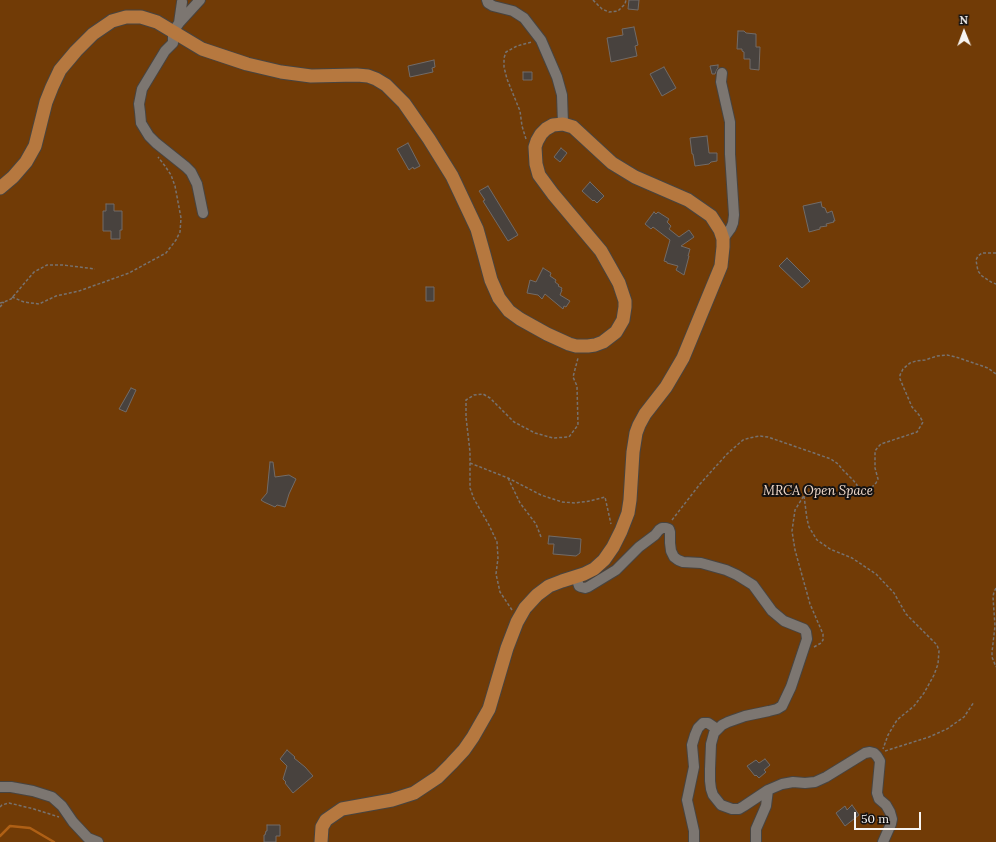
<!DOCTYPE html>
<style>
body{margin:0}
#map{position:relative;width:996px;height:842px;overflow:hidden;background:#2e2925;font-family:Lora,serif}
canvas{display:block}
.north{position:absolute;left:944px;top:12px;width:40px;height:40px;-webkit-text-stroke:3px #151211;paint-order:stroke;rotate:359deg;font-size:11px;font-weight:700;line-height:16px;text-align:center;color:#f7f4f1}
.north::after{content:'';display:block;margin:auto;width:14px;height:18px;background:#f7f4f1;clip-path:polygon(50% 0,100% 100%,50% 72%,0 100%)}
.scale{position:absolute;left:854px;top:812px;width:67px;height:18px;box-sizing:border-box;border:2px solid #f7f4f1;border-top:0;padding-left:5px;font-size:12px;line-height:14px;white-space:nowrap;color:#f7f4f1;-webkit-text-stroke:3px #151211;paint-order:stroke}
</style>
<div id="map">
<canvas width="996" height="842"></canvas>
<div class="north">N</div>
<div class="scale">50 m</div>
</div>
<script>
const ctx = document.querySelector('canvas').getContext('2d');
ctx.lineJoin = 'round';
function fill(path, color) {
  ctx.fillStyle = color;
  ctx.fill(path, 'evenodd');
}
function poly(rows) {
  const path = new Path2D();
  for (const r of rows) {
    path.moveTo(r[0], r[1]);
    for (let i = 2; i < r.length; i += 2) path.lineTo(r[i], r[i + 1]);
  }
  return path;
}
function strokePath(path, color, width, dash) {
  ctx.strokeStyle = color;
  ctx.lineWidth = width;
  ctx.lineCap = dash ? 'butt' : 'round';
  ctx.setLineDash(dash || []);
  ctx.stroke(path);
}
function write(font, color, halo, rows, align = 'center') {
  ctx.font = font + ' Lora,serif';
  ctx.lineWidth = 4;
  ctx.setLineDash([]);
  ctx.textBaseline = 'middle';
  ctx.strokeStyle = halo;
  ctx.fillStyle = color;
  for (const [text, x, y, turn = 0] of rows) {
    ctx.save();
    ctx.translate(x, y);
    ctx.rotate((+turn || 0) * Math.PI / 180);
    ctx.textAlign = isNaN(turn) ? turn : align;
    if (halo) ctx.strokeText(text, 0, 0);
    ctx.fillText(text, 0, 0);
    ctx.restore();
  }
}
fill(poly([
 [0,0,996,0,996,842,0,842]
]), '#713b06');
strokePath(poly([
 [0,836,10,826,30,828,54,842]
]), '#af6015', 2.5);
const building = poly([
 [629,0,639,0,638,10,628,9,629,0],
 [634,27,638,45,635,46,637,56,611,62,607,38,623,35,622,29,634,27],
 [738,31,744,31,746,33,756,34,756,47,760,47,759,70,750,69,750,59,744,59,744,52,742,51,742,49,737,49,738,31],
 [434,60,435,67,432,68,433,72,410,77,408,66,434,60],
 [718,65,718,68,717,69,715,74,712,74,710,66,718,65],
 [664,67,676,88,662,96,650,74,664,67],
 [523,72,532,72,532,80,523,80,523,72],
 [707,136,709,153,717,153,717,161,711,162,709,164,695,166,693,154,692,154,690,138,707,136],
 [408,143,420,166,414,169,413,167,409,170,397,149,408,143],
 [561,148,567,153,560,162,554,157,561,148],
 [590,182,604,196,597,203,594,200,593,201,582,191,590,182],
 [488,186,518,235,508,241,483,201,485,200,479,191,488,186],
 [821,202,822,207,825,208,827,213,832,211,835,221,833,221,834,222,826,224,827,226,820,227,820,229,809,232,803,206,821,202],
 [106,204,114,204,114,211,122,211,122,230,120,230,120,239,111,239,111,231,103,231,103,211,106,211,106,204],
 [654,212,656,214,658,212,669,219,667,222,671,226,669,229,679,237,689,230,694,237,681,246,690,249,688,256,689,256,684,275,676,270,678,266,667,263,667,262,664,261,670,240,653,227,651,229,645,224,654,212],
 [787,258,810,281,802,288,779,266,787,258],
 [543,268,551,273,550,276,556,280,555,282,559,285,558,286,562,288,561,290,562,290,560,295,570,301,566,307,564,306,563,309,545,294,542,299,538,295,527,293,530,280,536,282,543,268],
 [426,287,434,287,434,301,426,301,426,287],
 [131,388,136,390,126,412,119,409,131,388],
 [270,462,273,462,275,477,289,475,296,479,289,494,285,507,277,505,275,507,264,502,261,500,267,493,270,462],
 [549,536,581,539,580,553,576,556,553,554,554,544,548,544,549,536],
 [287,750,295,757,294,758,305,767,313,776,293,793,285,783,286,782,283,779,287,766,280,759,287,750],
 [765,759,770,765,764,770,766,772,759,778,756,775,755,776,747,766,756,760,759,763,765,759],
 [852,805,859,815,845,826,836,813,845,806,847,810,852,805],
 [267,825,280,825,280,836,276,836,276,842,264,842,264,835,265,835,266,831,267,831,267,825]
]);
fill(building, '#48423e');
strokePath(building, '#726b67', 1);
const minor = poly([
 [487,0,488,3,493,6,513,11,524,18,541,40,557,77,562,95,563,124],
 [182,2,179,23,173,32,173,43,165,51,142,89,139,104,140,112,141,123,149,136,156,143,186,167,191,172,197,184,203,213],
 [179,23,200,0],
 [722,73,721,82,730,122,730,154,734,215,733,223,731,228,723,239],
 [576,577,579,586,581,587,585,588,588,587,616,570,639,547,655,535,659,530,662,528,666,528,669,529,670,532,670,543,671,551,674,557,678,560,683,562,701,563,726,570,737,575,753,585,772,611,784,621,804,629,806,632,807,639,791,687,782,706,777,709,769,711,745,716,728,722,722,725,714,733,711,744,710,769,710,781,711,789,713,795,721,805,732,809,739,809,744,806,768,790,782,784,793,782,805,783,815,782,826,777,865,753,870,752,874,753,877,756,880,761,877,793,879,799,886,805,890,812,892,819,891,824,883,842],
 [0,787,11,787,33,791,52,797,62,806,73,822,88,838,98,842],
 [694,842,694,831,687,800,694,767,692,745,695,735,698,728,703,723,708,723,717,729],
 [756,842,756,829,766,806,768,790]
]);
const major = poly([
 [0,188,13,177,26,162,35,146,46,102,52,87,60,70,76,51,93,34,112,21,126,17,141,17,157,22,202,49,247,64,281,72,311,76,357,75,368,76,376,79,386,85,404,103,429,139,452,176,477,229,484,254,491,280,499,298,509,311,520,319,547,334,569,344,576,346,588,346,595,345,603,342,616,332,623,320,625,307,625,301,619,283,601,251,553,194,539,175,536,164,535,147,537,141,541,134,546,129,553,125,563,124,573,127,612,163,635,177,688,200,711,216,720,230,723,239,723,247,721,266,683,358,676,370,666,387,645,414,639,425,636,433,633,452,630,500,628,513,621,531,613,547,604,560,594,569,584,574,562,581,549,586,537,595,525,608,517,622,507,648,489,709,473,737,464,750,451,764,438,777,414,793,392,800,342,809,326,820,322,827,321,842]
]);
strokePath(minor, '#484440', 12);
strokePath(major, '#484440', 15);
strokePath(poly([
 [593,0,602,9,609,12,618,11,625,4,626,0],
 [526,139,522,126,520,111,507,79,504,67,504,58,506,52,517,46,532,42],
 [996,253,982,253,978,256,976,260,977,266,978,271,982,276,991,282,996,284],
 [12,297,24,302,39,304,56,296,79,291,129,273,166,253,176,240,180,232,181,218,175,186,171,175,165,166,158,157],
 [0,303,4,302,11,299,34,272,47,265,63,265,95,269],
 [0,307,4,302],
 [470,463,508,478,541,495,562,502,575,503,590,501,605,497,611,524],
 [508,478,520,503,536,524,541,537],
 [804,496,807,519,809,527,817,540,830,549,852,558,876,574,894,593,906,614,937,645,939,651,938,664,934,675,924,693,914,706,897,720,888,735,883,749],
 [672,520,700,484,727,454,743,440,749,438,760,436,768,437,831,459,838,464,843,470,853,480,857,485,857,490,854,494],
 [996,588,994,592,993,597,995,626,992,652,992,657,996,667],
 [512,610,500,592,496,574,498,558,497,542,489,525,474,499,470,488,470,452,466,417,466,400,474,395,483,394,490,398,514,422,535,433,553,438,569,437,578,425,577,386,573,377,578,358],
 [814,647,821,643,823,640,823,634,810,604,795,550,792,531,795,510,803,497,809,492,815,490,841,495,851,495,869,490,876,483,878,479,875,468,875,451,878,447,881,444,917,432,923,422,919,415,912,407,900,379,900,375,903,369,910,363,916,361,925,360,937,356,947,355,956,357,988,368,996,374],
 [885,751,929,737,947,729,964,717,974,702],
 [0,807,2,805,9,803,34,809,59,817]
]), '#77726f', 1.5, [3, 2]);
strokePath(minor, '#7c7671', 10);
strokePath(major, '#b6783f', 13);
write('italic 13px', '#efd9ca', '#151211', [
 ["MRCA Open Space",818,491]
]);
</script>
